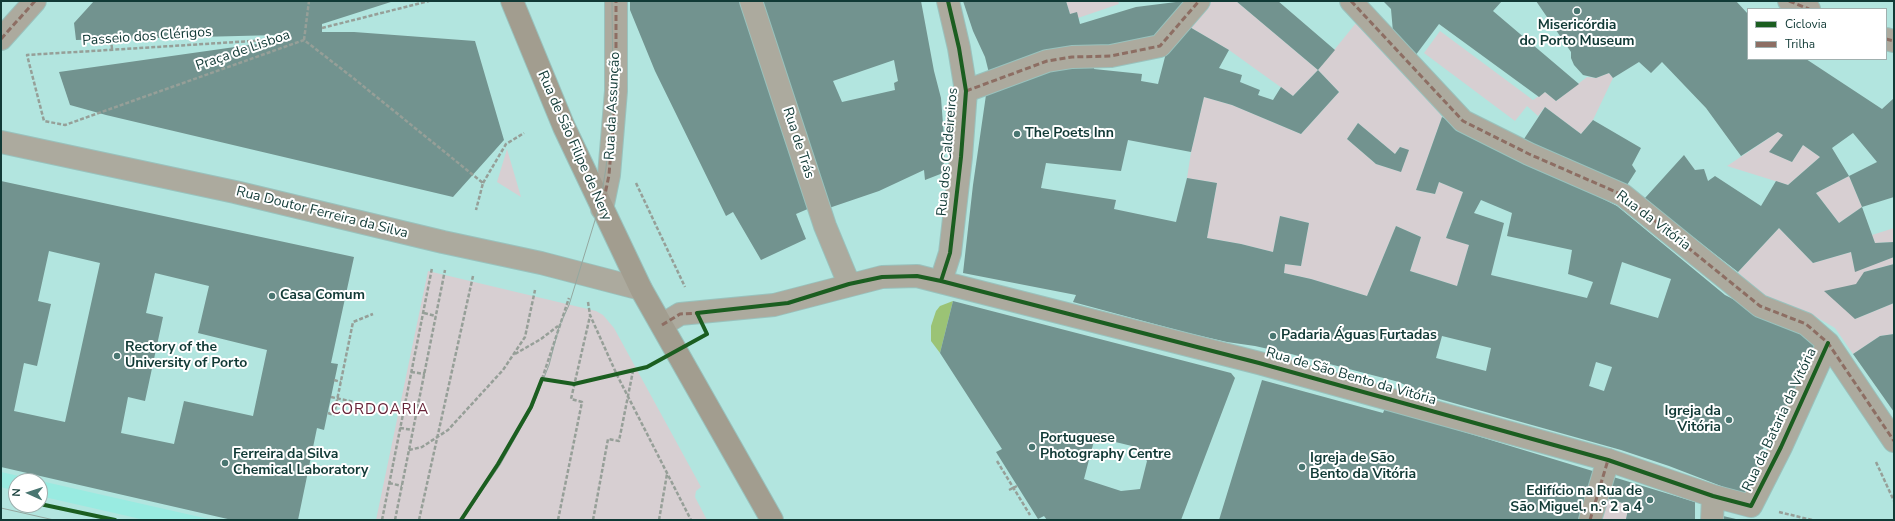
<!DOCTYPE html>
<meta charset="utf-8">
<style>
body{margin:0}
#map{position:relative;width:1895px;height:521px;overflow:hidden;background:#b2e5df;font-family:"Nunito Sans",sans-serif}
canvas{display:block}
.frame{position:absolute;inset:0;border:2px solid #113a36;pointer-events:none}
.legend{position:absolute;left:1747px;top:8px;width:140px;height:52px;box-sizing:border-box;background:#fff;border:1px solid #a0b0af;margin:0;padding:5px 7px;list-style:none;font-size:12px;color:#113a36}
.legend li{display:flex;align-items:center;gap:8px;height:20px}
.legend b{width:20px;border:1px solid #a0b0af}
.north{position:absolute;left:8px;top:473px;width:40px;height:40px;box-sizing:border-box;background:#fff;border:1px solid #a0b0af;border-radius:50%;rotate:273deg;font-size:11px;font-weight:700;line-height:16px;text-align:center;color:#113a36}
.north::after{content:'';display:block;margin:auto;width:14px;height:18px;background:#497671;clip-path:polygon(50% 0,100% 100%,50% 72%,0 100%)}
</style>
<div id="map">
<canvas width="1895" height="521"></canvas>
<div class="frame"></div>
<ul class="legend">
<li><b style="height:5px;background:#1b5e20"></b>Ciclovia</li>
<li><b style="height:5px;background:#8d6e63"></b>Trilha</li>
</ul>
<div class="north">N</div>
</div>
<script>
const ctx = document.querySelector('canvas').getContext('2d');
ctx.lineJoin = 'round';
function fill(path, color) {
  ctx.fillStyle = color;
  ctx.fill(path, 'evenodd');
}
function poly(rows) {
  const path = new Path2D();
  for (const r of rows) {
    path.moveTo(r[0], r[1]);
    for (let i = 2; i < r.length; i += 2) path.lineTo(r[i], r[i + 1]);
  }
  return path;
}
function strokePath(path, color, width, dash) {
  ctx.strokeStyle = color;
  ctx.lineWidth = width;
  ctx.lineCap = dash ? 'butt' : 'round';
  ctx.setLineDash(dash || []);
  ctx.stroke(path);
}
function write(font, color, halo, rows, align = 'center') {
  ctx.font = font + ' "Nunito Sans",sans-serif';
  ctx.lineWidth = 4;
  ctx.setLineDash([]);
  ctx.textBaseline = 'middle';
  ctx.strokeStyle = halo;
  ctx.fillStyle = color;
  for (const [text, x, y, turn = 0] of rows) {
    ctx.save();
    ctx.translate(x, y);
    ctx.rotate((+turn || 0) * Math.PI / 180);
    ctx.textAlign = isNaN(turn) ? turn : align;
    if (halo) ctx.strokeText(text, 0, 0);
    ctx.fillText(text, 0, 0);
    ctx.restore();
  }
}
fill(poly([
 [1,472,213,520,145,520,40,496,40,481,16,481,16,491,1,487]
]), '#99ebe1');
fill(poly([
 [1066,1,1118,1,1119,4,1078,18,1077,13,1070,14],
 [1210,1,1236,1,1318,70,1356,23,1433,103,1442,117,1416,190,1435,194,1439,182,1463,192,1446,237,1469,245,1457,286,1410,271,1421,237,1396,226,1367,296,1311,279,1284,273,1285,264,1301,266,1309,223,1280,216,1273,252,1241,244,1207,238,1217,183,1187,178,1191,152,1204,97,1232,105,1301,134,1339,92,1318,70,1293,96,1229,50,1188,26],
 [1358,123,1395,154,1400,147,1408,150,1401,172,1376,164,1347,139],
 [1440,31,1533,100,1545,92,1556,101,1587,77,1596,78,1609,73,1613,78,1593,120,1581,134,1545,107,1538,116,1527,106,1515,121,1424,53],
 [1778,132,1784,134,1770,152,1792,162,1803,145,1820,157,1788,185,1727,166],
 [507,149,521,197,497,182],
 [1849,176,1862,207,1839,223,1816,193],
 [1779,228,1813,263,1851,252,1855,271,1894,257,1894,264,1864,272,1855,319,1894,303,1894,334,1880,336,1853,354,1835,328,1811,314,1760,295,1738,272],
 [1894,228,1894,242,1875,243,1872,235],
 [428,271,596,311,603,315,614,328,701,487,696,491,695,497,707,520,376,520],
 [1606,498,1629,505,1626,519,1629,520,1599,520]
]), '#d7cfd2');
fill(poly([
 [953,301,940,353,931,341,931,326,936,311,940,306]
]), '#9bc375');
fill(poly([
 [94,1,394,1,322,24,322,32,354,32,475,41,504,140,453,197,106,115,70,105,59,72,256,44,279,35,76,40,74,23],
 [630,1,740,1,810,208,796,214,806,239,761,260,733,212,726,216,655,71,630,10],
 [758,1,921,1,934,71,941,98,945,150,943,173,925,180,924,170,879,191,829,208],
 [894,60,898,81,894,83,895,90,842,102,833,81],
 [963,1,1066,1,1070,14,1077,12,1080,24,1136,7,1184,1,1159,36,990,77,985,57,973,31],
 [1236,1,1278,1,1335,50,1318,70],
 [1383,1,1502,1,1493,11,1579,84,1556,101,1545,92,1539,97,1439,24,1415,56,1393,32,1391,9],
 [1536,1,1736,1,1748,14,1748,59,1806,59,1882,109,1894,98,1894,197,1862,207,1849,176,1877,162,1853,133,1832,148,1849,176,1816,193,1839,223,1862,207,1875,243,1894,242,1894,257,1855,272,1851,252,1813,263,1779,228,1738,272,1675,223,1645,198,1684,155,1695,170,1704,169,1708,181,1715,176,1761,206,1776,181,1788,185,1820,157,1803,145,1792,162,1769,152,1783,135,1778,132,1741,156,1706,108,1662,62,1651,73,1639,62,1613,78,1609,73,1596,78,1583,75,1574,65,1571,58,1571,52],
 [1188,26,1229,50,1219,68,1242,75,1240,82,1260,90,1258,95,1273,100,1281,87,1293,96,1318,70,1339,92,1301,134,1232,105,1204,97,1191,152,1128,140,1121,171,1046,163,1041,188,1116,200,1114,209,1176,222,1187,178,1217,183,1207,238,1241,244,1273,252,1280,216,1309,223,1301,266,1285,264,1284,273,1311,279,1367,296,1396,226,1421,237,1410,271,1457,286,1469,245,1446,238,1463,192,1439,182,1435,194,1416,190,1442,117,1617,206,1725,295,1790,328,1817,344,1770,446,1764,446,1747,496,1669,466,1621,450,1425,395,1399,382,1291,354,1255,346,1227,342,1188,333,1073,302,1076,295,963,273,973,185,987,88,1061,61,1095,61,1094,69,1142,74,1141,81,1158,84,1166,53],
 [1481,200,1512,213,1507,236,1572,250,1568,274,1593,282,1587,298,1491,275,1504,223,1474,213],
 [1622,262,1671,279,1658,318,1610,304],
 [1442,336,1491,348,1486,371,1436,358],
 [1596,362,1612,367,1604,391,1589,386],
 [1545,107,1581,134,1593,120,1641,148,1632,165,1636,171,1627,185,1522,142],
 [1358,123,1395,154,1400,147,1409,150,1401,172,1376,164,1347,139],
 [1,181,354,257,331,363,338,364,324,430,317,428,298,520,232,520,1,467],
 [49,251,100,263,65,422,14,411,24,363,37,366,51,304,38,301],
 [155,273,209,286,198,333,267,350,253,416,184,401,174,444,121,433,128,397,145,401,163,317,146,313],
 [1894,264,1894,303,1855,319,1824,291,1856,284,1864,272],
 [953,301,1231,373,1235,378,1181,520,1047,520,1044,516,1038,519,996,452,1002,449,940,353],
 [1095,437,1136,447,1147,461,1140,489,1121,491,1084,479],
 [1894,334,1894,412,1853,354,1880,336],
 [1262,380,1383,413,1385,408,1596,472,1582,520,1219,520],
 [1610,476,1695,502,1695,520,1626,519,1629,505,1606,498],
 [1723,516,1736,519,1736,520,1723,520]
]), '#72938f');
const pedestrian = poly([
 [1789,1,1809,9],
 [1,39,35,1],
 [1886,39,1894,41],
 [966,91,1047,61,1072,57,1111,56,1160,46,1199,1],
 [602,209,609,175,616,91,616,1],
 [1590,520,1608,460]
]);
const minor = poly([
 [751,1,825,226,849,284],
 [1351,1,1463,121,1529,154,1623,195,1760,306,1806,324,1828,343,1894,441],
 [941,281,950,253,961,157,966,91,959,48,948,1],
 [662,325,680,314,774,305,882,277,917,276,1259,363,1608,460,1713,496,1751,506,1781,447,1828,343],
 [1712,520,1713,496]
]);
const tertiary = poly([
 [1,142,235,192,443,242,541,263,641,289]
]);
const secondary = poly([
 [512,1,564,127,641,289,772,520]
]);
strokePath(pedestrian, '#99c2bd', 24);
strokePath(minor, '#99c2bd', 24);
strokePath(tertiary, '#99c2bd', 24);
strokePath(secondary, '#99c2bd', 24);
strokePath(poly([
 [322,28,429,1],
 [111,39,112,49],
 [269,40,27,55,44,121,65,125,304,40,352,77,483,183,476,210],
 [304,40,309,1],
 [483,183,506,144,524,133],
 [636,183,685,287],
 [588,302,590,315,617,375,691,520],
 [424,313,436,316],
 [515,354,541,339,558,326],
 [411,372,425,374],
 [542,379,569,298],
 [334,380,341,382],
 [331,397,354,402],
 [328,413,334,415,353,322,373,314],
 [400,428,413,430],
 [409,450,422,447,448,430,503,370,525,337,535,290],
 [997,461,1030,515],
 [1876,462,1894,501],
 [389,483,402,486],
 [1009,490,1017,486],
 [1779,512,1812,520],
 [382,520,432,268],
 [395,520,445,270],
 [419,520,473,276],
 [461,520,498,464,531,407,542,379,574,384],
 [558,520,582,402,571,399,590,316],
 [593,520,608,439,619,441,633,371],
 [659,520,667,474]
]), '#969f98', 2.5, [4, 2]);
strokePath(pedestrian, '#acaa9e', 22);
strokePath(minor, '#acaa9e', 22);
strokePath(tertiary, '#acaa9e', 22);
strokePath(secondary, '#a29d8f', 22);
strokePath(poly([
 [1,508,54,520],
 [462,520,500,465,532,408,549,365,559,327,569,305,600,204,606,168,613,90,612,1]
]), '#93a79f', 1);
strokePath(poly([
 [1351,1,1463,121,1529,154,1623,195,1760,306,1806,324,1828,343,1894,441],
 [1789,1,1809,9],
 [1,39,35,1],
 [1886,39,1894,41],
 [966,91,1047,61,1072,57,1111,56,1160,46,1199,1],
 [602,209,609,175,616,91,616,1],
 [662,325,680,314,700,313],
 [1590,520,1608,460]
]), '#8d6e63', 3, [6, 3]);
strokePath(poly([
 [941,281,950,253,961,157,966,91,959,48,948,1],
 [40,504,115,520],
 [461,520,498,464,531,407,542,379,574,384,647,367,707,334,697,313,788,303,849,284,882,277,917,276,941,281,1259,363,1608,460,1713,496,1751,506,1781,447,1828,343]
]), '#1b5e20', 4);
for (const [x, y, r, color] of [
 [1577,11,4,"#497671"],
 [1017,134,4,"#497671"],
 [272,296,4,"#497671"],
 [1273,336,4,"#497671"],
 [117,356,4,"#497671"],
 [1729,420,4,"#497671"],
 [1032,447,4,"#497671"],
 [225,463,4,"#497671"],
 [1302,467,4,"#497671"],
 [1650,500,4,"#497671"]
]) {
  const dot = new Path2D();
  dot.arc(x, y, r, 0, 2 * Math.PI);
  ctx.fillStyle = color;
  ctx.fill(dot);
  strokePath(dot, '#fff', 1.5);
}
write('bold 14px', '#113a36', '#fff', [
 ["Misericórdia",1577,26,"center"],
 ["do Porto Museum",1577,42,"center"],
 ["The Poets Inn",1025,134],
 ["Casa Comum",280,296],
 ["Padaria Águas Furtadas",1281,336],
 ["Rectory of the",125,348],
 ["University of Porto",125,364],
 ["Igreja da",1721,412,"right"],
 ["Vitória",1721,428,"right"],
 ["Portuguese",1040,439],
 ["Photography Centre",1040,455],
 ["Ferreira da Silva",233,455],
 ["Chemical Laboratory",233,471],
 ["Igreja de São",1310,459],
 ["Bento da Vitória",1310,475],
 ["Edifício na Rua de",1642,492,"right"],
 ["São Miguel, n.º 2 a 4",1642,508,"right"]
], 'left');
write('14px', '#113a36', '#fff', [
 ["Passeio dos Clérigos",147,37,-4],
 ["Praça de Lisboa",243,51,-19],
 ["Rua da Assunção",613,106,-87],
 ["Rua de Trás",798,143,72],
 ["Rua de São Filipe de Nery",574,146,66],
 ["Rua dos Caldeireiros",948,152,-85],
 ["Rua Doutor Ferreira da Silva",322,213,14],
 ["Rua da Vitória",1653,221,37],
 ["Rua de São Bento da Vitória",1351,377,16],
 ["Rua da Bataria da Vitória",1780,420,-65]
]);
ctx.letterSpacing = '1px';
write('15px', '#672237', '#fff', [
 ["CORDOARIA",380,410]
]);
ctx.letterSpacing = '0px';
</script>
